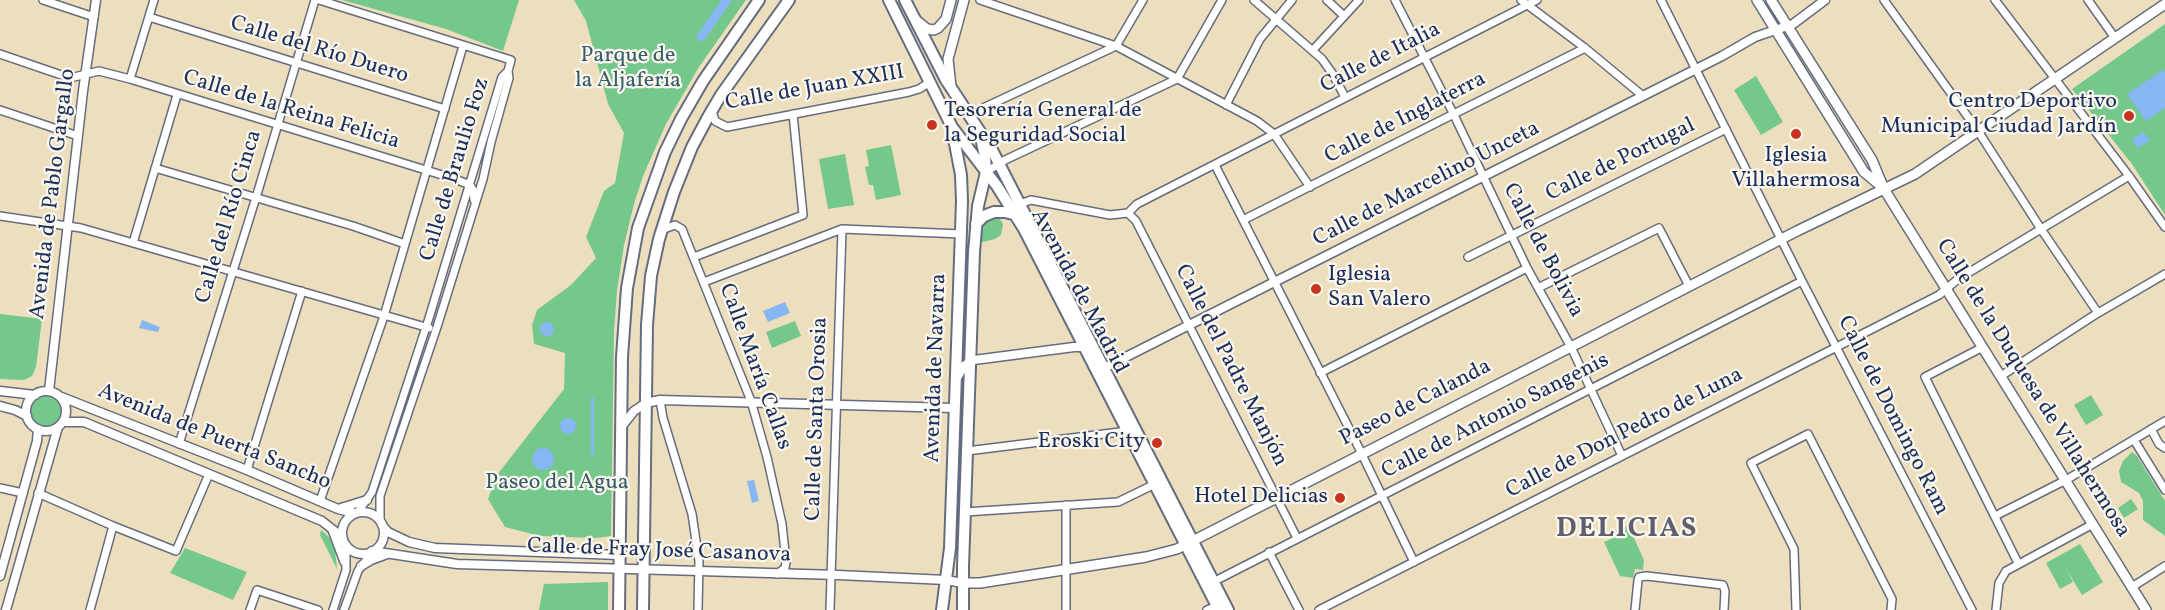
<!DOCTYPE html>
<meta charset="utf-8">
<style>
body{margin:0}
canvas{display:block;background:#eddfbd}
</style>
<canvas width="2165" height="610"></canvas>
<script>
const ctx = document.querySelector('canvas').getContext('2d');
ctx.lineJoin = 'round';
function fill(path, color) {
  ctx.fillStyle = color;
  ctx.fill(path, 'evenodd');
}
function poly(rows) {
  const path = new Path2D();
  for (const r of rows) {
    if (r.length === 3) {
      path.moveTo(r[0] + r[2], r[1]);
      path.arc(r[0], r[1], r[2], 0, 2 * Math.PI);
      continue;
    }
    path.moveTo(r[0], r[1]);
    for (let i = 2; i < r.length; i += 2) path.lineTo(r[i], r[i + 1]);
  }
  return path;
}
function strokePath(path, color, width, dash) {
  ctx.strokeStyle = color;
  ctx.lineWidth = width;
  ctx.lineCap = dash ? 'butt' : 'round';
  ctx.setLineDash(dash || []);
  ctx.stroke(path);
}
function write(font, color, halo, rows, align = 'center') {
  ctx.font = font + ' Vollkorn,serif';
  ctx.lineWidth = 4.5;
  ctx.setLineDash([]);
  ctx.textBaseline = 'middle';
  ctx.strokeStyle = halo;
  ctx.fillStyle = color;
  for (const [text, x, y, turn = 0] of rows) {
    ctx.save();
    ctx.translate(x, y);
    ctx.rotate((+turn || 0) * Math.PI / 180);
    ctx.textAlign = isNaN(turn) ? turn : align;
    if (halo) ctx.strokeText(text, 0, 0);
    ctx.fillText(text, 0, 0);
    ctx.restore();
  }
}
fill(poly([
 [342,0,519,0,503,51,446,29],
 [574,0,746,0,699,67,666,124,643,176,634,204,624,245,617,291,614,332,611,536,596,538,540,536,505,527,488,499,497,475,564,389,565,353,534,344,532,325,537,310,571,285,596,258,586,237,604,191,615,183,624,133,608,104,586,21],
 [2165,24,2165,215,2132,164,2072,89],
 [1756,76,1783,122,1761,135,1734,90],
 [891,145,901,195,876,200,873,185,869,185,865,167,869,166,866,150],
 [845,154,854,205,828,209,819,159],
 [998,216,1003,224,1001,235,995,239,979,243,983,224,987,219],
 [0,314,42,319,36,367,32,376,24,380,0,379],
 [795,321,801,336,772,348,766,332],
 [2091,395,2103,415,2086,425,2074,405],
 [46,411,15],
 [2132,452,2137,456,2165,501,2165,536,2143,520,2143,501,2139,493,2121,482,2119,471,2123,461],
 [2131,499,2138,509,2124,518,2118,508],
 [1628,525,1644,560,1643,570,1635,569,1633,578,1620,576,1604,542,1611,539,1608,534],
 [321,530,330,538,335,549,337,569,320,535],
 [2080,544,2103,582,2082,595,2066,569,2073,582,2060,589,2046,563],
 [185,548,247,572,233,600,170,573],
 [608,582,608,610,539,610,544,584]
]), '#75c88b');
fill(poly([
 [2163,70,2165,72,2165,108,2146,121,2127,94],
 [2144,132,2150,141,2137,148,2132,139],
 [785,302,790,313,768,322,763,311],
 [142,320,160,327,158,332,139,328],
 [547,329,7],
 [591,397,594,397,594,456,591,455],
 [568,426,8],
 [543,459,11],
 [754,480,759,501,752,503,747,481]
]), '#86b7f2');
strokePath(poly([
 [701,37,727,0]
]), '#86b7f2', 9);
const minor = poly([
 [43,0,94,17],
 [319,0,511,60,508,71,509,78,491,142,483,179,437,327,380,496,380,521],
 [980,0,1116,46,1257,121,1274,134,1310,187],
 [1254,0,1322,59,1332,73,1345,97],
 [1327,0,1344,16],
 [1395,0,1454,115,1527,268,1571,347,1622,456],
 [1521,0,1585,48,1643,96],
 [1661,0,1802,281,1972,610],
 [1884,0,1978,131,2041,229,2098,313],
 [1995,0,2129,176,2165,227],
 [2088,0,2115,38],
 [149,17,445,109],
 [1313,50,1359,0],
 [0,54,70,78,99,71,130,79,455,179,470,185,473,190,474,200],
 [130,79,154,0],
 [1226,105,1260,39,1292,0],
 [0,110,78,136],
 [712,111,715,121,727,127,909,92,919,89,930,82],
 [968,115,1116,46,1143,0],
 [1215,165,1355,440,1414,562],
 [155,168,353,226,405,244],
 [986,172,1005,160,1177,79,1222,0],
 [1020,204,1031,200,1110,215,1128,213],
 [1128,213,1137,204,1537,0],
 [1128,213,1136,221,1297,538],
 [0,216,81,228,429,328],
 [1243,220,1585,48],
 [661,230,675,225,682,229,751,401,767,457,782,524,786,562,785,568,777,574],
 [133,243,177,95],
 [694,257,803,215,793,114],
 [1468,257,1726,129],
 [704,282,842,229,961,234],
 [1540,287,1659,228,1689,286],
 [1983,347,1925,377,2018,563],
 [1320,373,1527,268],
 [2001,376,2093,316,2165,274],
 [660,400,663,418,692,514,699,561,698,610],
 [2151,429,2159,444,2165,448],
 [2134,440,2165,490],
 [179,444,258,191,315,0],
 [967,451,1128,431],
 [247,470,302,291],
 [0,488,23,493],
 [38,493,113,526,176,551,209,474],
 [320,501,384,316,463,46],
 [1066,505,1066,610],
 [358,512,372,492,429,318,502,77,508,71],
 [965,512,1118,502,1155,484],
 [1995,516,2066,480,2165,421],
 [332,530,344,562],
 [1269,552,1299,610],
 [1211,583,1802,281],
 [2132,587,2165,566],
 [90,610,113,526],
 [250,610,257,590,318,610],
 [333,610,346,570,346,545],
 [344,610,358,571,372,552],
 [830,610,842,229],
 [1207,610,1217,606],
 [1319,610,1939,295,1958,279,2129,176],
 [1635,610,1638,580,1639,577,1647,576,1723,585,1725,591,1724,610],
 [1796,610,1794,549,1751,463,1808,434,1892,599,1891,610],
 [1996,610,1999,583,2006,571,2093,524]
]);
const tertiary = poly([
 [1102,373,1104,368,1722,56,1755,37,1793,24,1825,0],
 [956,379,965,365,974,360,1074,347,1088,347],
 [0,391,35,395],
 [49,391,83,91,96,0],
 [46,411,20],
 [59,396,247,470,338,509,354,513],
 [0,406,15,410,27,416],
 [63,422,84,422,209,474,322,521,342,537],
 [622,426,634,411,646,403,660,400,954,408],
 [341,508,367,500],
 [363,533,21],
 [382,525,388,532,409,542,435,548,619,555],
 [372,551,457,564,838,575,946,580,963,583],
 [361,566,371,560,387,554],
 [0,576,37,441,38,429],
 [6,610,58,427]
]);
const secondary = poly([
 [1757,0,1864,172,1882,187],
 [1771,0,1872,160,1884,189,2146,610],
 [916,20,927,29,934,30,938,28,946,19,951,0],
 [951,87,948,59,964,0],
 [963,583,980,583,1146,557,1177,549,1797,231,1915,174,2165,4]
]);
const primary = poly([
 [889,0,952,127,997,186,1024,229,1219,610],
 [905,0,946,80,992,150,1228,610],
 [976,224,984,216,994,212,1005,212,1017,215],
 [619,610,622,357,627,288,638,228,665,152,681,119,703,81,759,0],
 [643,610,647,325,651,276,659,239,674,192,692,147,708,117,721,95,789,0],
 [942,610,950,548,962,201,961,175,952,128],
 [963,610,963,566,974,252,978,206,986,172,985,156,981,138]
]);
strokePath(minor, '#646d7f', 10);
strokePath(tertiary, '#646d7f', 11);
strokePath(secondary, '#646d7f', 12);
strokePath(primary, '#646d7f', 14);
strokePath(minor, '#fff', 7);
strokePath(tertiary, '#fff', 8);
strokePath(secondary, '#fff', 9);
strokePath(primary, '#fff', 10);
for (const [x, y, r, color] of [
 [2129,116,6,"#c8321e"],
 [932,125,6,"#c8321e"],
 [1796,134,6,"#c8321e"],
 [1316,289,6,"#c8321e"],
 [1157,443,6,"#c8321e"],
 [1340,498,6,"#c8321e"]
]) {
  const dot = new Path2D();
  dot.arc(x, y, r, 0, 2 * Math.PI);
  ctx.fillStyle = color;
  ctx.fill(dot);
  strokePath(dot, '#fbf7ec', 2);
}
write('22px', '#1b2f5e', '#fbf7ec', [
 ["Calle del Río Duero",319,51,17],
 ["Calle de Italia",1381,59,-27],
 ["Calle de Juan XXIII",815,89,-10],
 ["Calle de la Reina Felicia",291,111,17],
 ["Calle de Inglaterra",1406,119,-27],
 ["Calle de Portugal",1621,161,-26],
 ["Calle de Braulio Foz",456,170,-73],
 ["Calle de Marcelino Unceta",1427,185,-27],
 ["Avenida de Pablo Gargallo",54,194,-83],
 ["Calle del Río Cinca",230,217,-73],
 ["Calle de Bolivia",1542,251,62],
 ["Avenida de Madrid",1078,292,62],
 ["Calle del Padre Manjón",1230,366,63],
 ["Calle María Callas",754,367,70],
 ["Avenida de Navarra",937,368,-88],
 ["Calle de la Duquesa de Villahermosa",2032,389,58],
 ["Paseo de Calanda",1416,404,-27],
 ["Calle de Domingo Ram",1892,416,63],
 ["Calle de Antonio Sangenis",1496,417,-27],
 ["Calle de Santa Orosia",818,419,-88],
 ["Calle de Don Pedro de Luna",1625,434,-27],
 ["Avenida de Puerta Sancho",214,438,22],
 ["Calle de Fray José Casanova",659,552,2]
]);
write('22px', '#365d6c', '#fbf7ec', [
 ["Parque de",628,57],
 ["la Aljafería",628,82],
 ["Paseo del Agua",557,484]
]);
write('22px', '#1b2f5e', '#fbf7ec', [
 ["Centro Deportivo",2117,103],
 ["Municipal Ciudad Jardín",2117,128],
 ["Tesorería General de",944,112,"left"],
 ["la Seguridad Social",944,137,"left"],
 ["Iglesia",1796,157,"center"],
 ["Villahermosa",1796,182,"center"],
 ["Iglesia",1328,276,"left"],
 ["San Valero",1328,301,"left"],
 ["Eroski City",1145,443],
 ["Hotel Delicias",1328,498]
], 'right');
ctx.letterSpacing = '1.5px';
write('bold 28px', '#5e5e6c', '#fbf7ec', [
 ["DELICIAS",1627,531]
]);
ctx.letterSpacing = '0px';
</script>
